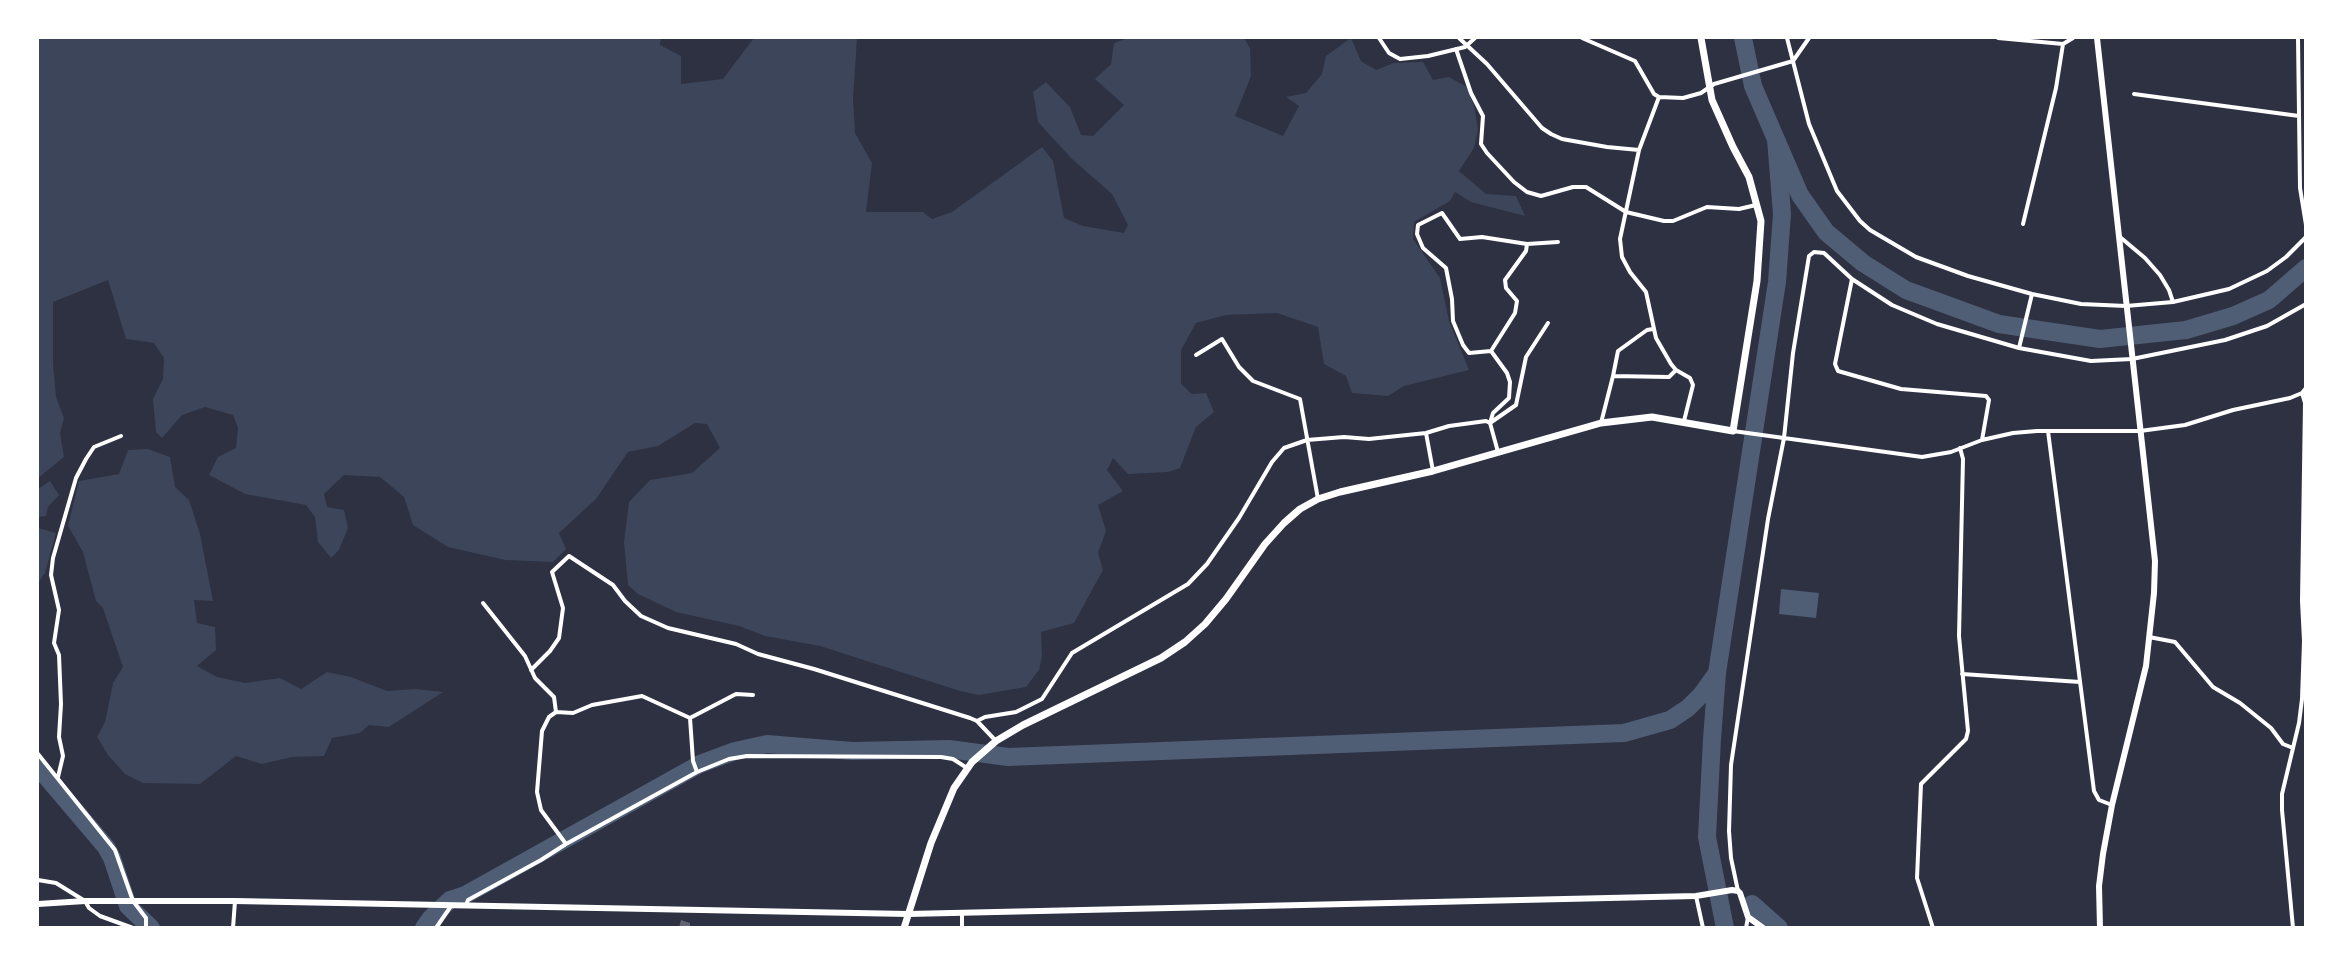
<!DOCTYPE html>
<style>
body{margin:0}
#map{position:relative;width:2343px;height:965px;overflow:hidden;background:#2d3142;font-family:Jost,sans-serif}
canvas{display:block}
.frame{position:absolute;inset:0;border:39px solid #fff;pointer-events:none}
</style>
<div id="map">
<canvas width="2343" height="965"></canvas>
<div class="frame"></div>
</div>
<script>
const ctx = document.querySelector('canvas').getContext('2d');
ctx.lineJoin = 'round';
function fill(path, color) {
  ctx.fillStyle = color;
  ctx.fill(path, 'evenodd');
}
function poly(rows) {
  const path = new Path2D();
  for (const r of rows) {
    path.moveTo(r[0], r[1]);
    for (let i = 2; i < r.length; i += 2) path.lineTo(r[i], r[i + 1]);
  }
  return path;
}
function strokePath(path, color, width, dash) {
  ctx.strokeStyle = color;
  ctx.lineWidth = width;
  ctx.lineCap = dash ? 'butt' : 'round';
  ctx.setLineDash(dash || []);
  ctx.stroke(path);
}
fill(poly([
 [38,38,661,38,660,45,681,56,681,84,723,79,754,38,857,38,853,98,855,133,872,163,866,212,923,212,932,219,952,212,1042,147,1053,161,1064,218,1083,226,1124,233,1128,225,1112,194,1072,159,1038,122,1033,92,1046,82,1070,107,1081,135,1093,136,1124,105,1095,79,1111,64,1114,43,1128,38,1244,38,1250,48,1251,76,1235,116,1283,136,1299,106,1286,97,1306,93,1322,74,1326,56,1351,38,1361,61,1376,70,1394,63,1423,62,1433,80,1449,77,1467,87,1474,106,1478,129,1474,148,1459,171,1486,194,1516,196,1525,216,1471,202,1455,192,1450,201,1414,222,1413,239,1440,278,1449,321,1469,370,1404,386,1388,396,1352,393,1346,376,1324,364,1318,327,1277,313,1226,315,1196,323,1181,350,1181,384,1192,394,1206,393,1214,412,1196,427,1180,468,1168,472,1128,474,1113,458,1107,470,1123,491,1098,505,1106,531,1098,553,1103,570,1074,623,1041,632,1042,656,1039,670,1026,687,979,695,960,691,820,646,765,636,739,626,676,612,638,594,628,585,624,542,629,502,650,480,692,473,720,448,707,424,695,423,658,446,628,452,596,499,559,533,566,549,553,562,505,560,448,547,413,525,404,497,380,477,344,475,324,494,327,507,344,510,348,528,339,550,331,558,318,542,315,517,306,505,245,494,209,475,218,457,236,448,238,428,233,415,205,407,182,415,162,438,156,432,153,399,163,379,164,358,154,343,126,339,108,280,53,302,53,363,56,397,64,418,60,433,64,457,38,478],
 [148,449,170,457,175,487,189,500,200,534,213,601,194,600,197,623,215,627,216,650,197,666,217,677,245,683,280,678,301,689,327,672,351,677,387,691,415,689,443,692,389,727,369,725,360,733,332,738,324,756,292,757,262,764,236,756,200,784,143,783,125,774,108,755,97,737,105,722,113,683,123,667,103,608,96,601,83,552,68,526,79,481,119,474,128,450],
 [50,481,59,495,48,507,46,516,38,517,38,489],
 [38,528,56,533,45,573,38,583]
]), '#3c4559');
fill(poly([
 [1781,589,1819,593,1816,618,1779,614]
]), '#4f5d75');
strokePath(poly([
 [1743,38,1753,86,1800,195,1826,232,1863,263,1906,290,1999,324,2100,339,2186,330,2233,316,2269,300,2306,268],
 [38,767,106,847,112,858,128,906,151,928],
 [1752,904,1779,928],
 [424,928,431,918,450,900,465,895,700,764,735,751,767,744,852,751,949,749,1008,757,1624,733,1670,720,1688,708,1702,694,1717,673],
 [1725,928,1707,837,1712,739,1717,673,1777,282,1782,214,1776,139]
]), '#4f5d75', 18);
fill(poly([
 [681,920,690,923,690,928,679,928]
]), '#626471');
strokePath(poly([
 [1379,38,1389,53,1400,59,1428,56,1465,47,1475,38],
 [1459,38,1487,64,1542,128,1551,134,1562,139,1607,147,1639,150],
 [1582,38,1635,61,1654,94,1659,97,1683,98,1701,93,1714,84,1793,61,1809,38],
 [1787,38,1809,124,1837,191,1860,221,1870,230,1916,257,1968,276,2032,294,2081,304,2126,306,2173,302,2229,289,2267,271,2286,257,2306,237],
 [1998,38,2063,44,2073,38],
 [2298,38,2300,188,2306,225],
 [1456,49,1471,93,1483,116,1481,144,1487,153,1514,182,1527,192,1541,196,1573,187,1586,187,1626,212,1664,221,1673,221,1707,207,1739,209,1756,205],
 [2134,94,2299,116],
 [1659,97,1639,150,1620,239,1622,257,1630,272,1646,292,1656,338,1671,364,1676,370,1690,378,1693,385,1684,421],
 [2023,224,2056,88,2063,44],
 [2120,237,2145,258,2160,275,2169,290,2173,302],
 [1852,279,1835,364,1838,371,1901,389,1986,396,1989,400,1982,440],
 [2019,348,2032,294],
 [1491,351,1469,353,1463,345,1453,321,1452,299,1446,268,1423,248,1417,234,1418,225,1442,213,1460,239,1482,237,1527,244,1558,242],
 [1196,355,1222,339,1239,367,1253,381,1300,399,1318,499],
 [1613,376,1618,351,1647,330,1653,329],
 [1601,423,1613,376,1669,377,1676,370],
 [1733,431,1922,457,1951,452,1982,440,2013,433,2037,431,2140,431,2185,425,2233,410,2290,398,2302,393,2306,388],
 [2048,431,2094,791,2099,800,2112,805],
 [1426,433,1433,471],
 [1498,452,1490,423,1493,413,1509,398,1510,382,1507,373,1491,351,1515,313,1517,301,1506,288,1505,280,1526,251,1527,244],
 [483,603,525,656,535,678,554,697,556,712],
 [2149,637,2175,642,2213,687,2240,703,2271,728,2283,744,2293,748],
 [531,670,550,651,559,638,563,608,552,572,569,556,613,585,625,601,641,616,668,628,736,644,758,654,814,669,970,718,977,721,995,740],
 [1962,674,2080,682],
 [690,718,736,694,753,695],
 [977,721,985,717,1016,712,1042,699,1072,653,1188,584,1207,564,1239,518,1272,462,1284,448,1307,440,1344,437,1369,439,1426,433,1449,426,1486,421,1490,423,1516,405,1526,357,1548,323],
 [38,754,115,850,133,901,146,918,146,928],
 [58,777,63,756,59,737,61,704,59,655,54,643,59,610,51,575,53,558,76,478,86,459,94,447,121,436],
 [566,844,541,810,537,792,542,731,549,717,556,712,573,713,592,705,642,696,690,718,693,761,697,772],
 [38,880,56,883,85,901,89,908,100,916,133,928],
 [1738,891,1731,858,1729,831,1731,765,1768,519,1784,438,1793,353,1809,256,1814,252,1824,253,1852,279,1892,305,1937,324,2019,348,2091,361,2132,359,2225,340,2267,326,2306,304],
 [1696,896,1703,928],
 [466,905,468,900,541,860,566,844,697,772,729,759,747,756,941,757,953,759,967,768],
 [962,912,962,928],
 [233,928,235,901],
 [436,928,451,906],
 [1746,928,1748,917],
 [1933,928,1917,878,1921,784,1966,739,1968,731,1959,636,1963,459,1960,448],
 [2293,928,2282,810,2282,794,2299,723,2302,699,2304,641,2302,601,2305,403,2302,393]
]), '#fff', 4);
strokePath(poly([
 [2097,38,2155,561,2154,593,2146,666,2112,805,2103,854,2099,886,2100,928],
 [38,904,85,901,235,901,908,914,1696,896,1732,890,1738,891,1740,893,1748,917,1763,928]
]), '#fff', 6);
strokePath(poly([
 [904,928,931,843,954,788,972,762,996,741,1023,725,1161,658,1185,642,1205,624,1226,599,1265,544,1284,523,1300,509,1318,499,1340,492,1433,471,1601,423,1652,417,1733,431,1757,281,1761,221,1749,177,1733,147,1712,100,1701,38]
]), '#fff', 7);
</script>
